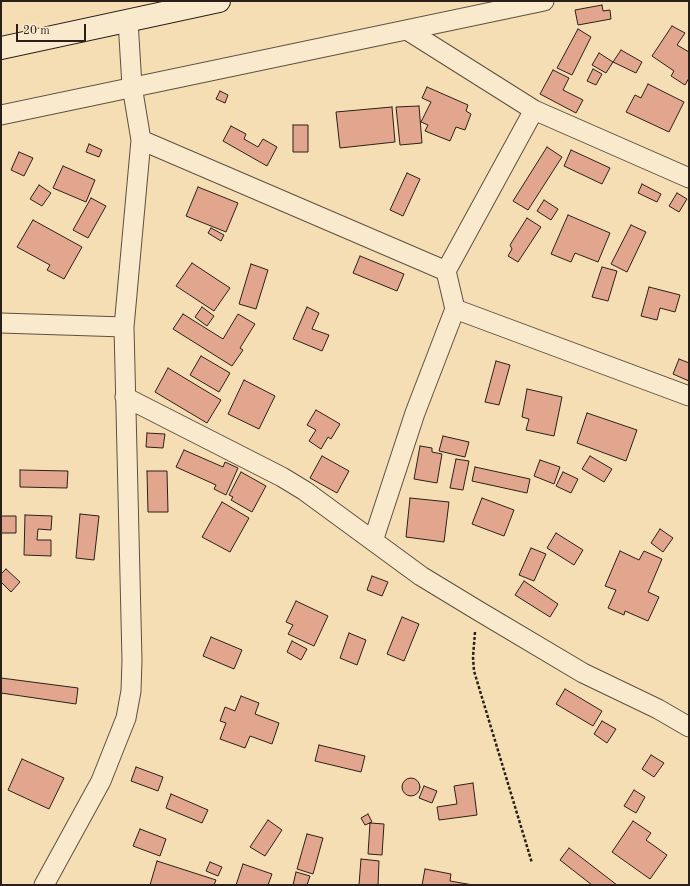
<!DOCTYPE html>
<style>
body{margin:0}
#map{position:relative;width:690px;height:886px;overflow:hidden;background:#f6deb4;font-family:"Old Standard TT",serif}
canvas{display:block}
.frame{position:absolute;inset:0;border:2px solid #2b2019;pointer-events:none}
.scale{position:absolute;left:16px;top:24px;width:70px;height:18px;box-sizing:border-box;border:2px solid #2b2019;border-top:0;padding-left:5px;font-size:12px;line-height:14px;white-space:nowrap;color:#2b2019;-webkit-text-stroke:3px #f9eace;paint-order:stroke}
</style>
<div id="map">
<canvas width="690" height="886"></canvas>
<div class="frame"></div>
<div class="scale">20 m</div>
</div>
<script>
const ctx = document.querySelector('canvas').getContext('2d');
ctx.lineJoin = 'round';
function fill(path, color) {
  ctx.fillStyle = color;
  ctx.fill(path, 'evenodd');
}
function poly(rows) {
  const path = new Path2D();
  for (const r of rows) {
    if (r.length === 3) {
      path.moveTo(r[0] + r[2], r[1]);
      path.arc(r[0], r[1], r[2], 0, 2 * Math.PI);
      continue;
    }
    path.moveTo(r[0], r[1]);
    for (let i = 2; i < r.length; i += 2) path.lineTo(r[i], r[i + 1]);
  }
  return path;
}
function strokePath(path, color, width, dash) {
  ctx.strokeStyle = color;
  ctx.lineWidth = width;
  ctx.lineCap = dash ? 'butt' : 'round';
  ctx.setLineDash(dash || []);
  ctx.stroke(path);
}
const building = poly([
 [602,5,603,11,610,10,611,19,578,25,575,10,602,5],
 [672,26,685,33,677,45,689,52,689,78,685,85,671,76,674,71,652,56,672,26],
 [578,29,591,37,572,75,557,68,578,29],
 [621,50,642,62,636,73,613,62,621,50],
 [599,53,613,62,606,73,592,65,599,53],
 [593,69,602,74,596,85,587,81,593,69],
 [553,70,569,78,563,90,583,100,576,113,540,94,553,70],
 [648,84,684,102,669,132,626,112,635,95,641,98,648,84],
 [427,87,468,105,466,111,471,114,465,130,456,127,450,141,425,131,428,125,421,122,431,102,422,98,427,87],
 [220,91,228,95,225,103,216,99,220,91],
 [419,106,422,143,400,145,396,107,419,106],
 [392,107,395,142,340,148,336,112,392,107],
 [293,125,308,125,308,152,293,152,293,125],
 [231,126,246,134,244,139,258,147,263,139,277,147,267,166,223,141,231,126],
 [89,144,102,150,99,157,86,152,89,144],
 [547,147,562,157,528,210,513,201,547,147],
 [571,150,610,168,602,184,564,166,571,150],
 [19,152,33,158,24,176,11,170,19,152],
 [63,166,95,180,86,202,53,188,63,166],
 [407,173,420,179,403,216,390,210,407,173],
 [642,184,661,194,657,202,638,193,642,184],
 [39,185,51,193,42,206,30,199,39,185],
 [198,187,238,203,226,232,186,216,198,187],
 [677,193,687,199,679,212,669,206,677,193],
 [91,198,106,206,88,238,73,230,91,198],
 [544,200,558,209,551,220,537,211,544,200],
 [568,215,610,233,598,262,575,253,571,262,551,254,568,215],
 [527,218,541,227,518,262,508,256,512,249,510,245,527,218],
 [33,220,82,247,64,279,47,270,50,265,17,247,33,220],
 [631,225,646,232,627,272,611,264,631,225],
 [211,228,224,235,221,241,208,233,211,228],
 [360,256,404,274,397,291,353,273,360,256],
 [192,263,230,288,214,311,176,286,192,263],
 [251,264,268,270,256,309,239,304,251,264],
 [602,267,617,271,608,301,592,297,602,267],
 [649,287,680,295,675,312,660,308,657,320,641,316,649,287],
 [202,307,214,316,207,326,195,317,202,307],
 [307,307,319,313,312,329,329,335,322,351,293,339,307,307],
 [183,314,223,339,238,314,255,324,240,348,243,350,232,366,173,329,183,314],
 [201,356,230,373,219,392,190,375,201,356],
 [679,359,689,363,689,381,673,374,679,359],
 [496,361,510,365,499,405,485,402,496,361],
 [168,368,221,400,207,423,155,392,168,368],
 [244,380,275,396,259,429,228,414,244,380],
 [527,389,562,397,554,436,526,430,529,419,522,417,527,389],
 [316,410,340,424,331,439,328,437,321,449,309,441,316,430,307,425,316,410],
 [587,413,637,430,626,461,577,443,587,413],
 [147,433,165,434,163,448,146,447,147,433],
 [443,436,469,442,465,457,439,451,443,436],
 [420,446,432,448,432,452,442,454,437,483,414,479,420,446],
 [184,450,223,467,225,462,238,468,226,495,214,489,216,485,176,467,184,450],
 [322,456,349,471,337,493,310,478,322,456],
 [590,456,612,469,604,482,582,469,590,456],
 [456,459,469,461,463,490,450,488,456,459],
 [540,460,560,467,554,484,534,476,540,460],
 [475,467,530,479,527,493,472,481,475,467],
 [20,470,68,471,67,488,20,487,20,470],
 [147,471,167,471,168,512,148,512,147,471],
 [241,472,266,486,252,512,231,500,233,497,229,495,241,472],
 [563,472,578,479,571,493,556,486,563,472],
 [410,498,449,502,444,542,406,537,410,498],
 [482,498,514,510,504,536,472,524,482,498],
 [222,502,249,518,230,552,202,537,222,502],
 [80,514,99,516,94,560,76,558,80,514],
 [25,515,52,516,51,530,38,529,37,540,51,540,51,556,24,555,25,515],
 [1,516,16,516,16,533,1,533,1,516],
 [660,529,673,538,663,552,651,543,660,529],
 [556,533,583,550,574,565,547,548,556,533],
 [531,548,546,554,534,581,519,575,531,548],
 [620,551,639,560,644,551,662,559,648,592,659,597,648,621,625,611,624,615,608,608,616,590,605,586,620,551],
 [6,569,20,582,11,592,1,582,1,574,6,569],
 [372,576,388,582,382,596,367,590,372,576],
 [524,581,558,604,550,617,515,595,524,581],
 [296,601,328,616,314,646,288,634,293,625,286,622,296,601],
 [402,617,419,624,404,661,387,654,402,617],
 [349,633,366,640,357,665,340,658,349,633],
 [211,637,242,650,234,669,203,656,211,637],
 [292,641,307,649,301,660,287,652,292,641],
 [1,678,78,688,76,704,1,693,1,678],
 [565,689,602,711,593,726,556,704,565,689],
 [241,696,259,703,255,714,279,723,272,744,250,736,245,748,220,739,226,723,220,721,225,707,235,711,241,696],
 [602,721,616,729,607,743,594,734,602,721],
 [319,745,365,756,361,772,315,761,319,745],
 [651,755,664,763,654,777,642,769,651,755],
 [22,759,64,778,49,809,8,790,22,759],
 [136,767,163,777,158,791,131,781,136,767],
 [411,787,9],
 [473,783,477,815,439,820,437,807,457,804,454,786,473,783],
 [424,786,437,791,432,803,419,798,424,786],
 [634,790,645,797,636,813,624,806,634,790],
 [171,794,208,810,202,823,166,808,171,794],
 [368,814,372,822,365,825,361,818,368,814],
 [268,820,282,830,265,856,250,847,268,820],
 [633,821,651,833,646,840,667,855,650,879,612,852,633,821],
 [370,823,384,824,382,855,368,854,370,823],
 [140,829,166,839,160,856,133,846,140,829],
 [307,834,323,838,313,874,297,869,307,834],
 [569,848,617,885,592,885,560,860,569,848],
 [361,859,379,861,378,885,359,885,361,859],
 [157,861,216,880,214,885,150,885,157,861],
 [210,862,222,867,218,876,206,871,210,862],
 [243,864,272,874,268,885,236,885,243,864],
 [425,869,451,874,450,881,473,885,422,885,425,869],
 [296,872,310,876,307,885,293,885,296,872]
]);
fill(building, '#e2a68e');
strokePath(building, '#2b2019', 1);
const street = poly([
 [407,30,534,110,689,178],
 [1,115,544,1],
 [141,140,446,271,455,309],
 [446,271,534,110],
 [1,323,124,327],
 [125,397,282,477,305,491,421,576,477,610,583,673,658,709,689,727],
 [373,541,415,413,455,309,689,396],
 [44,885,101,781,126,718,131,691,132,660,124,327,141,140,132,86,128,21]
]);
const secondary = poly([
 [1,48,219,1]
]);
strokePath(street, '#5e5040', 21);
strokePath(secondary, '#2b2019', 24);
strokePath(poly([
 [475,632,473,657,474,671,532,863]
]), '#2b2019', 2.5, [3, 2]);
strokePath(street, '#f9eace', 19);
strokePath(secondary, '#f9eace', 22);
</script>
